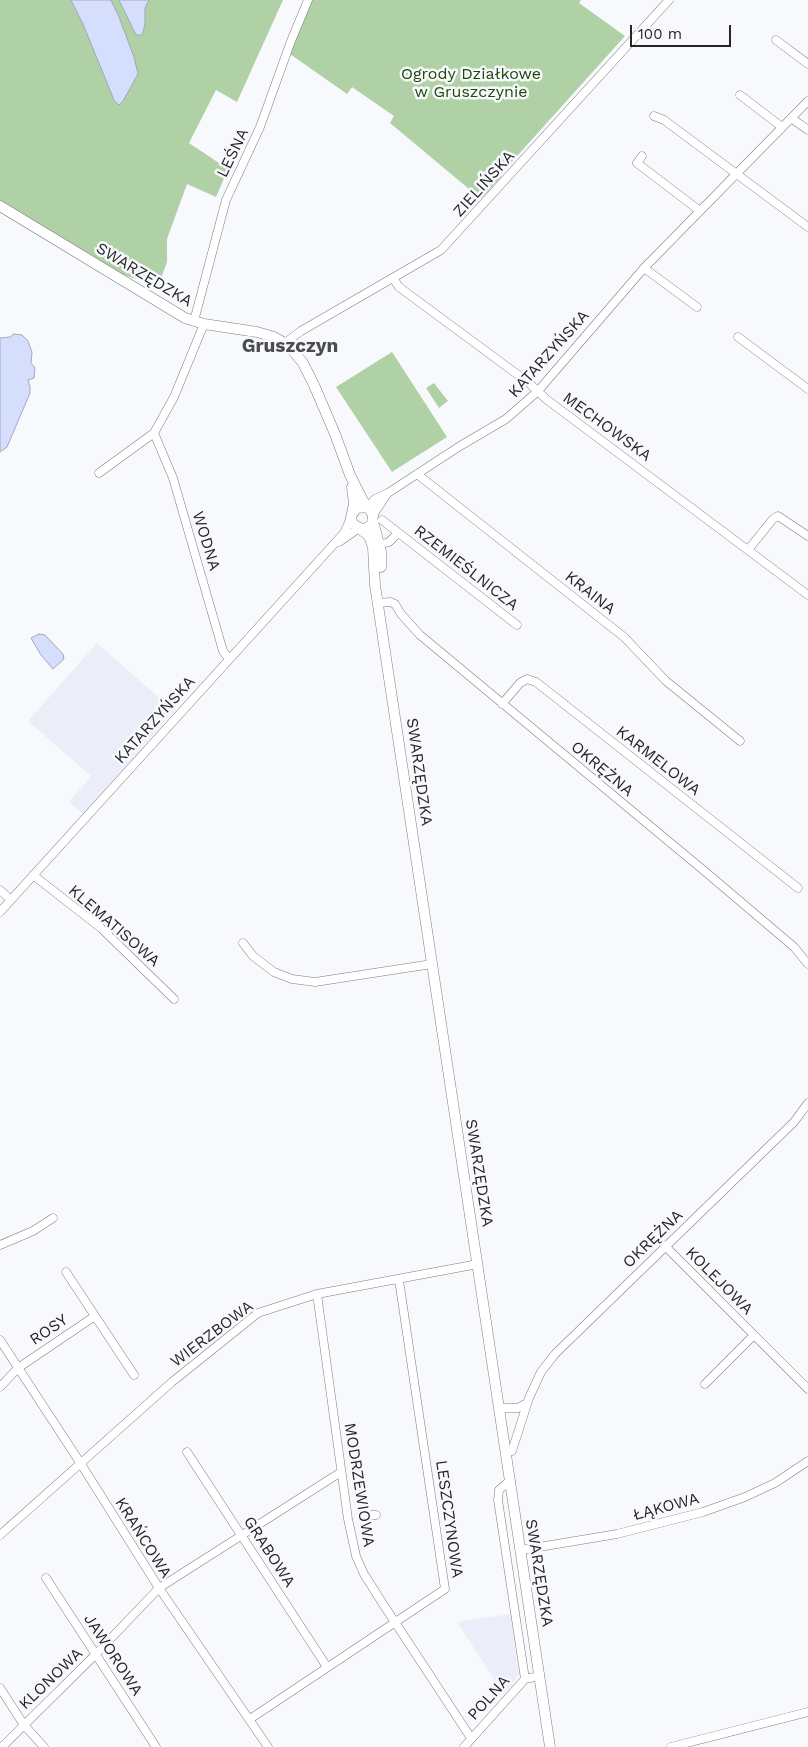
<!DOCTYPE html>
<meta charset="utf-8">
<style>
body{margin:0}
#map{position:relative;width:808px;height:1747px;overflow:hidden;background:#f8f9fd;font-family:"Work Sans",sans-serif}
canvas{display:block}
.scale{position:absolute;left:630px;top:25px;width:101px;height:22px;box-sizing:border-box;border:2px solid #262628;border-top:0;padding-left:6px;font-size:15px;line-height:18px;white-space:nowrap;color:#262628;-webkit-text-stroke:4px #f8f9fd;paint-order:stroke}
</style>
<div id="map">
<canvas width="808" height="1747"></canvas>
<div class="scale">100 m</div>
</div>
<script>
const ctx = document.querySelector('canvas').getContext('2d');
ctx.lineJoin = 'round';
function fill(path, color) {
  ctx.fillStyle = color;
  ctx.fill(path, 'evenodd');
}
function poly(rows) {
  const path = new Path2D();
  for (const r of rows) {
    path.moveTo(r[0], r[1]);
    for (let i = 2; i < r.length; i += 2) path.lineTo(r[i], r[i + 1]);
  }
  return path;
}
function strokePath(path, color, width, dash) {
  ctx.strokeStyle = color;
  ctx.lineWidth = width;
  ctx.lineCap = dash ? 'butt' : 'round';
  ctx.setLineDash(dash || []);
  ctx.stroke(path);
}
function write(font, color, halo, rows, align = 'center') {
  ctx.font = font + ' "Work Sans",sans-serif';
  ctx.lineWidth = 5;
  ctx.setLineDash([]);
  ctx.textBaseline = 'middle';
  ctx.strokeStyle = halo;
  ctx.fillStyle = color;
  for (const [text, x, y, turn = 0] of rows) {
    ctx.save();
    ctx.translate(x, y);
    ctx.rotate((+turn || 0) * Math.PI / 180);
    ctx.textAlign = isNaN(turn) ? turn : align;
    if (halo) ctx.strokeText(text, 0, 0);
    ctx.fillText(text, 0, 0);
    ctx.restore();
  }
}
fill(poly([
 [97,643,174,711,83,814,69,802,91,776,28,721],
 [510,1614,519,1675,504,1694,457,1622]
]), '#ebeef9');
fill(poly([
 [0,0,283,0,237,102,216,90,189,143,228,169,216,197,187,184,167,239,167,262,160,281,144,281,123,275,0,202],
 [311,0,581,0,579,3,625,36,500,175,501,177,481,199,390,123,394,116,352,87,347,94,290,54],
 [392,352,447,437,392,472,336,387],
 [434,383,448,401,439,408,426,388]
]), '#b0d1a6');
const water = poly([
 [71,0,111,0,119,17,134,57,138,74,123,101,119,105,114,100,83,24,71,0],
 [119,0,149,0,145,8,145,25,142,35,136,35,119,0],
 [14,334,22,335,28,341,32,352,31,363,35,368,34,378,28,380,30,387,30,393,7,447,0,452,0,338,10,337,14,334],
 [39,634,45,635,63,654,64,659,53,669,41,655,31,638,39,634]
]);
fill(water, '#d6defe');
strokePath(water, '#a1a7be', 1);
const minor = poly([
 [776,40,808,64],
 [740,95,782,127],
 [654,116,664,120,808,227],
 [791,118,808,130],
 [642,156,637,163,700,211],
 [644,268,697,307],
 [393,278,399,287,529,383,546,399,808,595],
 [194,321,226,200,260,127,291,41,308,0],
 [738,337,808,389],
 [285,343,301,331,441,250,669,0],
 [154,433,173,478,223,651,229,659],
 [99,473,154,433,174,397,204,324],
 [417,474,624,637,666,681,740,741],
 [368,507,375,499,388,493,460,446,506,419,538,391,644,268,808,101],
 [373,515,387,494],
 [382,520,517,625],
 [339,542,359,528],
 [375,546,389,542,398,533],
 [748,550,773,519,778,516,808,536],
 [378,603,390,602,395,604,401,614,420,635,708,874,794,947,808,964],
 [502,704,520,683,527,679,536,682,798,888],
 [33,875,101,928,174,999],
 [0,890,11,900],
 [0,912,344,533,351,518],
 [243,943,253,956,274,972,292,979,315,982,432,964],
 [0,1245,33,1231,53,1218],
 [665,1246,808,1389],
 [66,1272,134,1375],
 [317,1294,348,1519,356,1556,364,1574,383,1604,471,1738],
 [0,1340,81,1464,159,1588,268,1747],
 [705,1384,754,1335],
 [0,1387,18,1368,95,1316],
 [499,1408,518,1408,527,1403],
 [187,1452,327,1667],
 [506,1452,512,1451,529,1398,541,1372,555,1354,794,1122,808,1103],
 [511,1483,506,1484,499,1490,498,1500,525,1679],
 [372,1515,376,1515],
 [0,1535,172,1382,258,1313,317,1294,478,1264],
 [521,1550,617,1534,703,1512,745,1497,775,1483,808,1461],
 [46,1578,156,1747],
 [0,1688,24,1725,44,1747],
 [250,1719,445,1589,399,1280],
 [2,1747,96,1654,159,1588,341,1472],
 [464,1747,525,1679,540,1676],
 [671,1747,808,1712]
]);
const tertiary = poly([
 [0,206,185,318,204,324,257,332,274,337,288,345,303,363,314,385,335,434,350,475,363,501,368,507],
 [352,487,354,504,351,518,353,524,362,529,367,528,372,524,373,515,368,507,357,508,353,513],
 [373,521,381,552,381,567],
 [359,528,369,536,373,547,375,585,550,1747]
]);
strokePath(minor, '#7c7d80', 9);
strokePath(tertiary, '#7c7d80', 11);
strokePath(minor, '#fff', 8);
strokePath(tertiary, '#fff', 10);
write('16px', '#1d4a0a', '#f8f9fd', [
 ["Ogrody Działkowe",471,74],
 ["w Gruszczynie",471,92]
]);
write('16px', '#262628', '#f8f9fd', [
 ["LEŚNA",233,153,-64],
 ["ZIELIŃSKA",484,184,-48],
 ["SWARZĘDZKA",144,275,31],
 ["KATARZYŃSKA",549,354,-48],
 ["MECHOWSKA",607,427,36],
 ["WODNA",206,541,73],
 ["RZEMIEŚLNICZA",466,568,38],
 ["KRAINA",590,593,38],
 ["KATARZYŃSKA",155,720,-48],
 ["KARMELOWA",658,761,38],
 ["OKRĘŻNA",602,769,40],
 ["SWARZĘDZKA",419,772,82],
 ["KLEMATISOWA",114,926,41],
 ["SWARZĘDZKA",479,1173,81],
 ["OKRĘŻNA",653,1239,-44],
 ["KOLEJOWA",719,1281,45],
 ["ROSY",49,1330,-34],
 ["WIERZBOWA",212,1334,-37],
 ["MODRZEWIOWA",359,1485,81],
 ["ŁĄKOWA",666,1507,-15],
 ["LESZCZYNOWA",449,1519,82],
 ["KRAŃCOWA",143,1538,58],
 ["GRABOWA",269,1552,57],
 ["SWARZĘDZKA",539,1573,81],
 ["JAWOROWA",113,1655,57],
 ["KLONOWA",51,1679,-44],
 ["POLNA",489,1698,-48]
]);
write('bold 19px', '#4b4c4f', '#f8f9fd', [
 ["Gruszczyn",290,346]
]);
</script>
